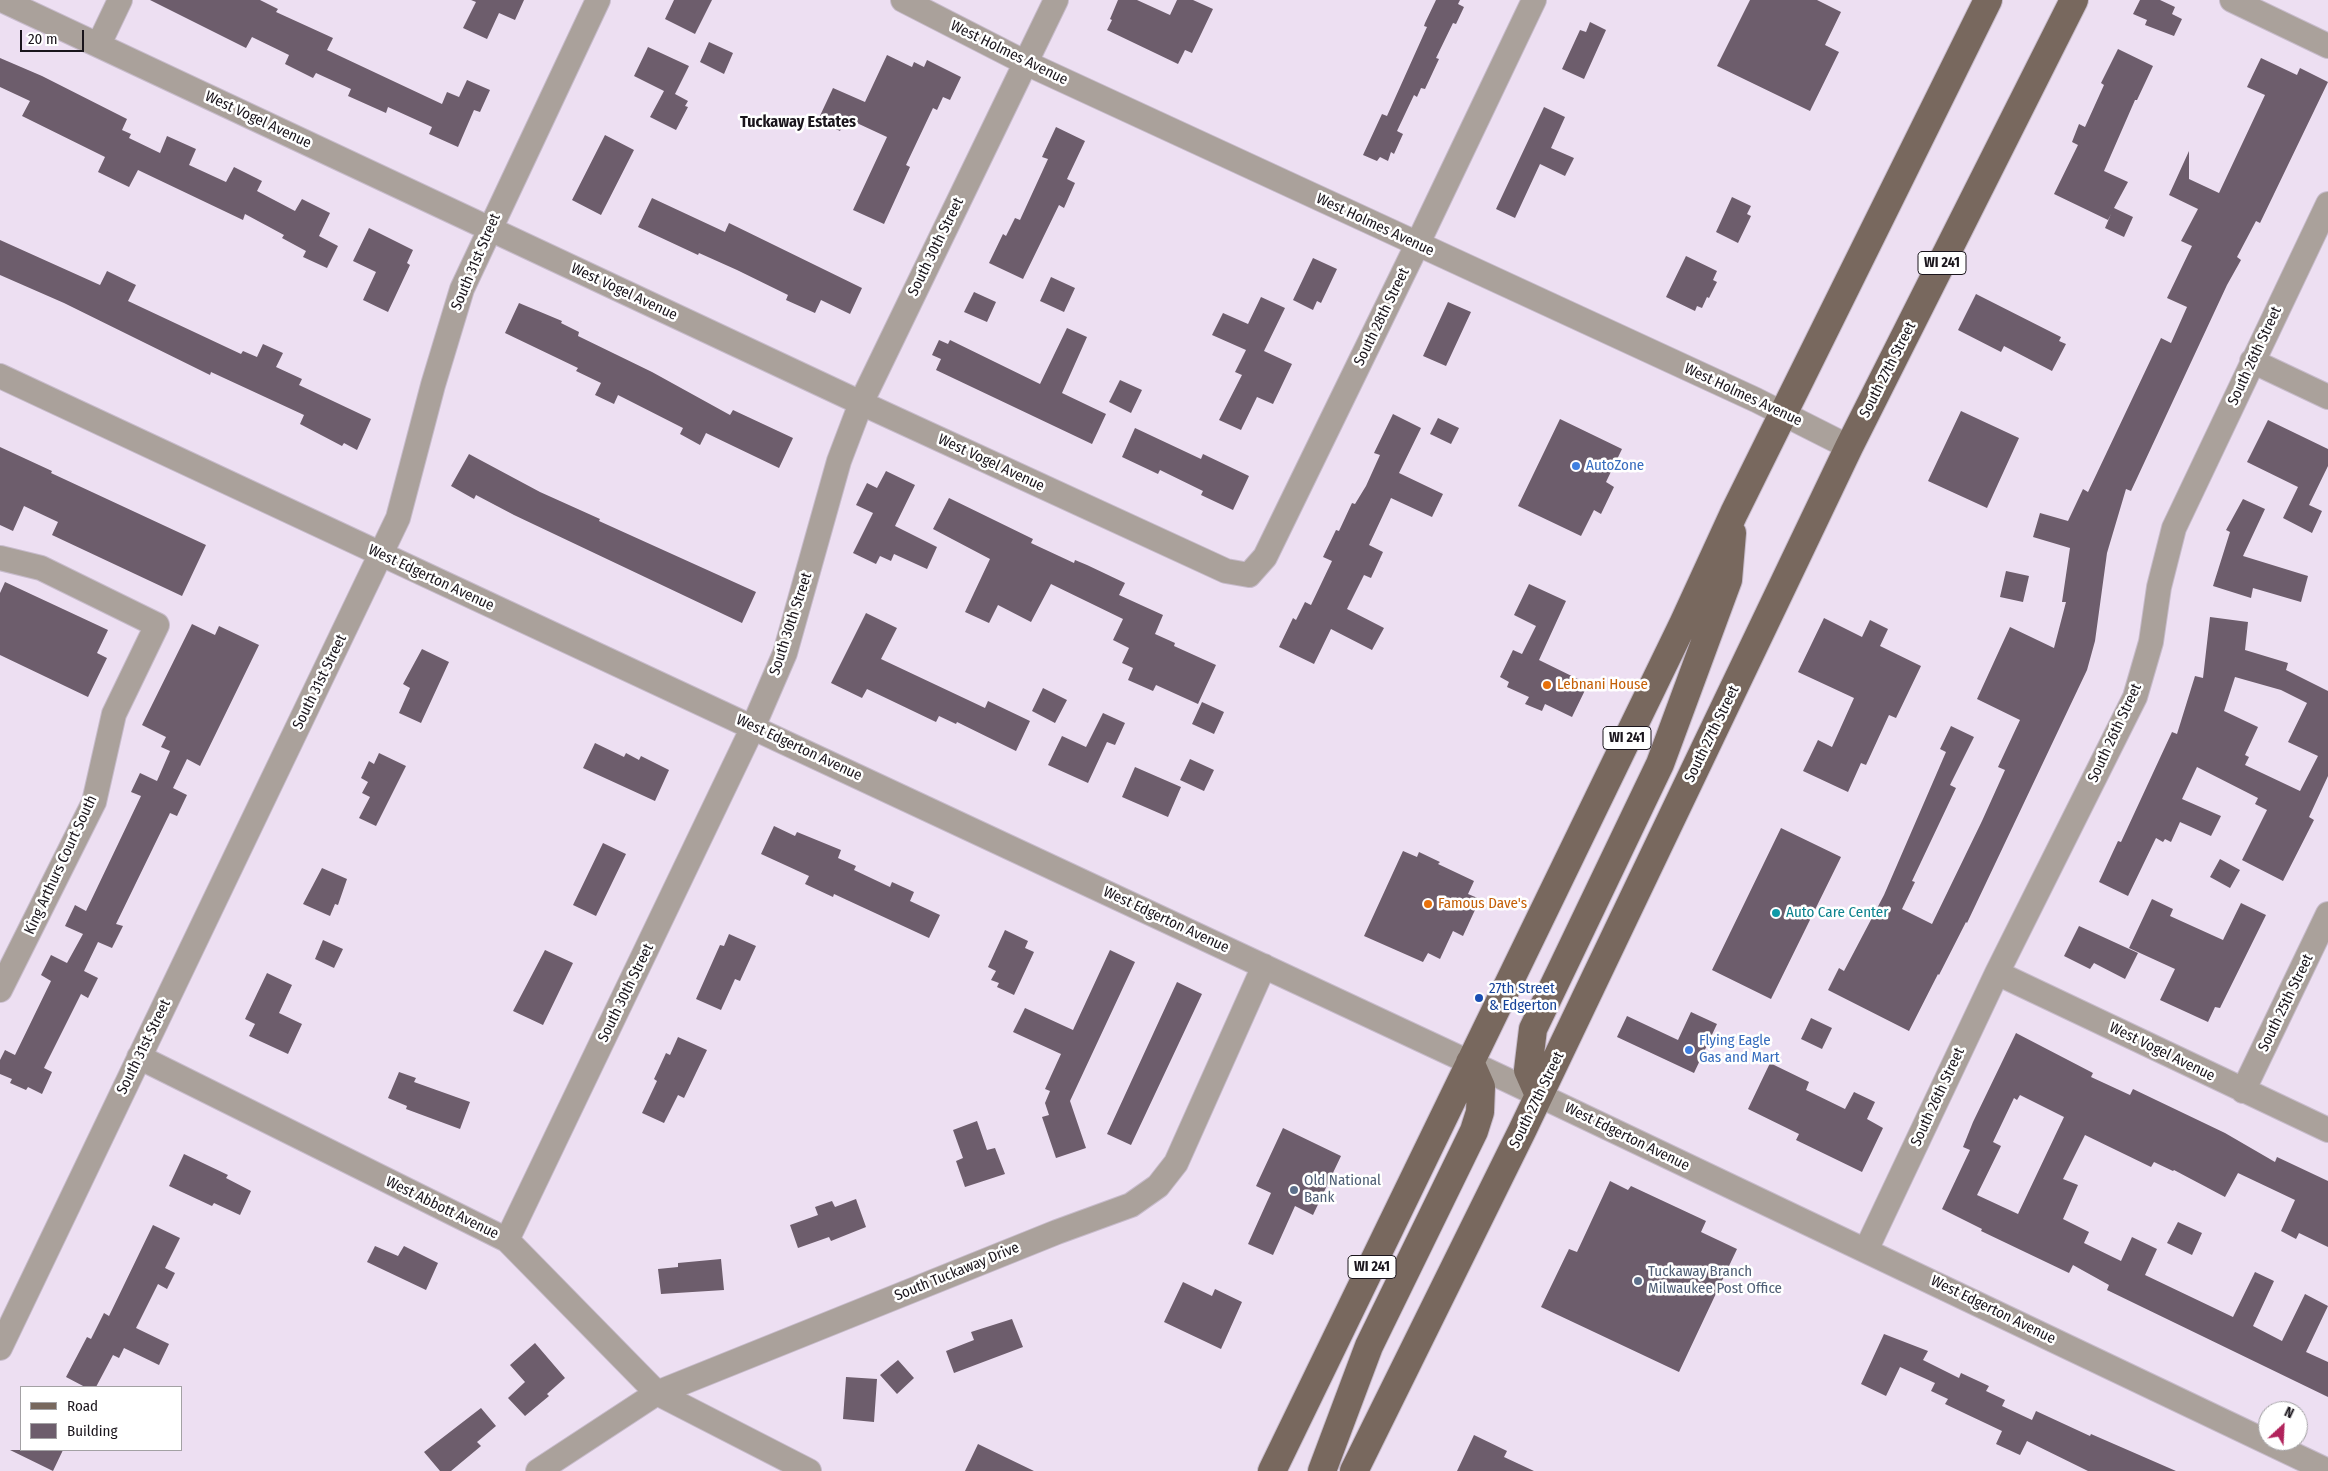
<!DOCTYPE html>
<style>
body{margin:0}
#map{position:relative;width:2328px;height:1471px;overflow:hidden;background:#eddff2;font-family:"Fira Sans Condensed",sans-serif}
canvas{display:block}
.legend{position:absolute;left:20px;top:1386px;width:162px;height:65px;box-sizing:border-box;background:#fff;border:1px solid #a3a1a4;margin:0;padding:6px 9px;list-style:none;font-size:15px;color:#1a151c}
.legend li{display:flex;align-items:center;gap:10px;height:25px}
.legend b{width:25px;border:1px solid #a3a1a4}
.north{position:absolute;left:2258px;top:1401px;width:50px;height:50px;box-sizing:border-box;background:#fff;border:1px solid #a3a1a4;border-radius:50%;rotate:25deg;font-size:14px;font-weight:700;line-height:20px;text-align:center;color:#1a151c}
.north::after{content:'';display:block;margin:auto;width:18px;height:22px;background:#b1235b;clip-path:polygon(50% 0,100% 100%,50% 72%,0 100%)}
.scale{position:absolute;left:20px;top:30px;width:64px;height:22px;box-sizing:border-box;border:2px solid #1a151c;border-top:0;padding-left:6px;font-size:15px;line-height:18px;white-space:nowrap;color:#1a151c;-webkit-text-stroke:4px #fff;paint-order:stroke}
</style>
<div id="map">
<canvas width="2328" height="1471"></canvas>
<ul class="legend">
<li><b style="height:6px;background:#78685e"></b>Road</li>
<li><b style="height:14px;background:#6d5d6c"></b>Building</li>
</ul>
<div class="north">N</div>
<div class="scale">20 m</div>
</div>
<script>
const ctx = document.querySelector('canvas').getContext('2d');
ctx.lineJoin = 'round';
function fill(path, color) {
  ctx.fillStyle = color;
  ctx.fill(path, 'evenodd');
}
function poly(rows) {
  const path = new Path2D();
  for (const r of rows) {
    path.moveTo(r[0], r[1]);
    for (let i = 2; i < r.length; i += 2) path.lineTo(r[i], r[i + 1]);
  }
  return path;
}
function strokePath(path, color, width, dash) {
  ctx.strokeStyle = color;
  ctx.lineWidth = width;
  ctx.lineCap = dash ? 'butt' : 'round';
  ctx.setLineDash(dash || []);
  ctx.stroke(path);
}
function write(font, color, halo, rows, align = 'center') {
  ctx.font = font + ' "Fira Sans Condensed",sans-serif';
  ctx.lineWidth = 5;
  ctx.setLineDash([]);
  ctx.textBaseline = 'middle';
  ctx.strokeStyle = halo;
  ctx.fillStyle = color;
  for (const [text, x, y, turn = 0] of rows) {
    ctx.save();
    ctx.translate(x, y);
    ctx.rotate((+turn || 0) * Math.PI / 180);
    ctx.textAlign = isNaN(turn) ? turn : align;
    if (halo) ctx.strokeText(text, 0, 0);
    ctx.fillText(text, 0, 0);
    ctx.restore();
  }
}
fill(poly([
 [150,0,260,0,278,9,276,12,333,38,327,50,442,104,447,92,459,97,467,80,490,90,480,112,474,110,458,147,429,134,432,127,388,107,386,113,348,96,351,89,316,73,313,78,285,64,289,55,252,37,246,48],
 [471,0,524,0,515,20,499,13,487,39,463,28,476,2],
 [674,0,712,0,695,34,665,19],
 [1118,0,1137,0,1170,15,1177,0,1193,0,1213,9,1192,53,1185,50,1178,64,1107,30,1112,20,1110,19],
 [1436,0,1460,0,1458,4,1464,7,1456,24,1453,23,1436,58,1439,59,1425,89,1421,88,1417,97,1414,95,1397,131,1403,134,1394,154,1391,152,1388,161,1380,157,1377,161,1363,155,1382,114,1387,116,1427,27,1424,26,1425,23],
 [1750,0,1817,0,1841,12,1825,45,1839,52,1810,111,1717,66],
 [2140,0,2160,0,2175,7,2172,14,2182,19,2174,36,2145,25,2147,20,2133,14],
 [1590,22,1606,30,1584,79,1562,69,1580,30,1586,32],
 [709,42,733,53,724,74,700,62],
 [648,47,689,66,675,94,688,101,685,106,688,107,676,130,650,117,664,91,634,76],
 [2118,49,2153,66,2137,100,2135,100,2104,171,2128,182,2114,208,2133,217,2124,237,2105,228,2111,214,2108,220,2054,194,2078,145,2072,142,2079,124,2085,127,2104,85,2101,83],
 [887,55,912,67,914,62,924,67,927,60,961,77,950,100,943,97,937,110,933,108,906,165,910,167,884,224,853,210,887,137,846,118,840,131,818,120,833,88,865,102],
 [0,58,42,76,127,119,122,130,131,134,129,138,160,153,167,136,196,149,189,165,226,182,234,167,262,181,257,191,295,211,302,199,330,213,319,236,338,246,327,268,303,257,306,251,282,238,284,235,245,214,243,220,138,170,129,187,98,172,105,157,22,116,30,101,0,87],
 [2261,58,2297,75,2300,68,2328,82,2260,223,2256,221,2237,257,2241,260,2227,285,2131,491,2126,489,2107,553,2095,641,2087,670,1967,923,1966,922,1939,975,1938,974,1909,1031,1828,990,1839,968,1844,971,1884,895,1946,752,1940,749,1951,726,1974,737,1950,785,1956,788,1912,881,1915,882,1902,909,1932,924,1982,821,2005,770,1998,767,2020,720,1977,699,2010,627,2054,648,2066,602,2062,602,2070,548,2033,537,2040,513,2068,521,2083,489,2088,492,2161,338,2171,343,2187,307,2167,298,2192,246,2181,241,2198,209,2169,195,2189,151,2189,179,2219,193,2265,95,2247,87],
 [1544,107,1565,117,1551,148,1574,158,1565,176,1540,164,1515,218,1496,209],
 [1056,127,1085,141,1067,179,1075,183,1064,208,1059,205,1023,279,989,263,1003,234,1006,236,1015,218,1020,220,1048,159,1042,157],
 [605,135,634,150,601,215,572,200],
 [1732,197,1751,206,1747,214,1751,216,1738,243,1716,232],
 [652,198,725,232,729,223,862,288,850,314,821,300,815,313,786,300,788,295,737,270,699,253,698,255,638,227],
 [369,228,413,250,407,263,410,265,388,312,363,300,376,272,353,261],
 [0,240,100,285,107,271,136,285,128,301,241,354,243,351,257,357,263,344,283,353,276,367,302,379,299,385,371,419,357,450,344,443,342,446,300,424,304,415,211,372,210,375,64,303,0,275],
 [1686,256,1717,271,1713,280,1717,282,1709,298,1707,297,1702,308,1697,306,1695,311,1666,297],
 [1313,258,1337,269,1321,303,1317,301,1313,310,1293,300],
 [1051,277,1075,288,1064,312,1040,301],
 [974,292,996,302,987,322,964,312],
 [1976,294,2061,337,2059,341,2066,344,2052,371,2004,346,2001,352,1958,330],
 [1261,297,1285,308,1264,351,1292,364,1273,404,1257,397,1241,430,1219,420,1242,375,1235,372,1246,350,1212,335,1223,313,1248,324],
 [1448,302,1471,312,1446,366,1423,356],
 [519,303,562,321,561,323,579,332,578,336,652,372,730,415,733,410,793,438,779,468,706,433,700,445,680,434,683,428,618,395,614,404,595,395,601,383,576,371,578,368,505,333],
 [1067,328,1087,337,1062,393,1106,414,1092,444,936,370,941,359,932,355,939,340,948,344,950,340,1040,384],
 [1120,380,1142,390,1131,413,1109,402],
 [1961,411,2019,438,1987,508,1928,481],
 [1393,414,1421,428,1399,473,1443,494,1432,517,1391,498,1369,545,1383,552,1371,578,1364,575,1347,609,1384,628,1372,650,1331,629,1314,664,1279,647,1293,618,1296,620,1305,602,1311,605,1332,561,1323,557,1336,530,1339,531,1352,503,1355,504,1366,486,1380,455,1374,453],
 [1438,418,1459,428,1451,444,1430,434],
 [1560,419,1622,449,1606,482,1614,487,1601,514,1594,510,1581,536,1518,506],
 [2268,420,2328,449,2328,466,2309,505,2322,511,2312,533,2283,518,2298,487,2247,462],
 [1135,428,1201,459,1203,454,1249,476,1233,510,1201,495,1203,491,1160,470,1158,474,1122,457],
 [0,447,52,471,51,473,206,545,182,596,52,535,58,522,24,506,13,531,0,525],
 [469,454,540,492,600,519,599,521,756,592,742,623,514,515,476,495,474,499,451,486],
 [886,471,915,485,895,526,937,547,927,569,894,554,891,561,880,556,876,564,853,553,873,513,856,505,867,483,877,488],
 [949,498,1033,539,1031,543,1074,563,1075,560,1087,565,1125,583,1119,595,1163,615,1155,634,1175,643,1174,646,1216,665,1198,704,1156,685,1153,691,1128,680,1133,668,1122,663,1129,648,1113,640,1123,619,1051,584,1031,622,998,605,989,623,965,612,990,559,933,529],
 [2243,499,2265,509,2243,556,2308,576,2301,602,2253,588,2251,598,2213,586,2230,532,2226,530],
 [2006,571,2029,576,2023,602,2000,597],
 [5,582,108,630,97,653,107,658,88,697,0,655,0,593],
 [1529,584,1566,601,1539,660,1588,684,1572,717,1545,704,1542,711,1525,704,1529,697,1507,687,1509,682,1500,677,1513,650,1522,654,1536,626,1514,615],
 [866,613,897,628,881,659,985,708,988,701,1030,721,1016,751,957,722,956,724,939,716,936,722,867,689,862,698,831,683],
 [2210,617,2248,622,2245,650,2288,663,2286,670,2328,691,2328,776,2309,817,2314,820,2283,881,2242,860,2267,810,2255,804,2258,798,2197,767,2182,799,2221,816,2211,836,2180,822,2171,842,2165,839,2163,842,2156,838,2128,896,2099,882,2118,841,2121,842,2172,732,2177,734,2195,676,2203,678],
 [2235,677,2281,690,2307,703,2288,742,2318,756,2300,791,2245,765,2249,757,2245,755,2258,727,2224,711],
 [1824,618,1862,637,1870,620,1888,629,1880,646,1921,666,1896,718,1889,715,1866,765,1861,763,1848,792,1803,771,1818,740,1832,747,1854,698,1798,672],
 [192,624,215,635,219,626,259,645,200,766,187,759,173,788,187,795,177,816,170,813,116,924,123,926,112,948,98,942,84,971,98,978,88,998,81,994,44,1068,52,1072,42,1094,28,1087,26,1090,10,1083,12,1079,0,1074,0,1060,5,1050,15,1055,51,981,41,975,51,955,67,963,83,934,65,926,75,905,86,911,141,796,131,792,140,773,157,781,170,751,161,747,166,737,142,725],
 [422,649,449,662,421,723,399,713,410,688,403,684],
 [1043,688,1067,700,1055,723,1032,711],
 [1202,702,1224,712,1214,734,1192,724],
 [1103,713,1125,723,1115,745,1107,742,1088,783,1048,765,1062,736,1086,747],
 [595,743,624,757,626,753,639,760,641,756,669,770,655,801,583,768],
 [379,753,406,766,376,826,359,818,370,797,362,793,368,782,361,778,369,761,374,764],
 [1190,759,1214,770,1204,791,1180,780],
 [1135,767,1181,787,1168,817,1122,797],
 [774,826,795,836,797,832,841,850,838,858,856,866,854,870,890,887,892,882,914,892,910,901,940,915,929,938,834,894,833,897,805,884,809,876,761,854],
 [1781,828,1841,857,1771,999,1712,970],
 [603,843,626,854,596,916,573,905],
 [1403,851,1417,857,1419,852,1440,862,1438,864,1474,881,1468,894,1480,899,1463,936,1453,931,1440,959,1428,953,1423,962,1364,936],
 [2220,859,2240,870,2230,888,2210,877],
 [322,868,347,879,338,905,335,904,330,916,303,904],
 [2152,899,2173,909,2170,916,2223,940,2241,903,2266,915,2220,1008,2215,1007,2208,1022,2160,1000,2175,969,2129,948],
 [2079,926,2138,953,2125,979,2094,963,2090,969,2064,956],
 [1005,930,1028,941,1025,948,1034,952,1014,995,997,987,999,983,991,980,996,971,988,967],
 [729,934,756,946,740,981,735,979,721,1010,696,999,720,945,724,946],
 [323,940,343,949,334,968,315,959],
 [545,950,573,963,543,1025,513,1011],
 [1110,950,1135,962,1070,1101,1086,1148,1056,1158,1042,1117,1049,1115,1045,1103,1050,1091,1045,1089,1061,1054,1013,1032,1025,1008,1073,1030],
 [267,973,292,985,279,1013,302,1024,288,1054,249,1036,255,1024,245,1019],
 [1177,982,1202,994,1131,1145,1107,1134],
 [1691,1012,1717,1024,1694,1073,1617,1037,1627,1016,1678,1040],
 [1811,1018,1832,1028,1822,1049,1801,1039],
 [2016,1033,2093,1073,2091,1077,2130,1095,2133,1089,2225,1133,2275,1162,2277,1157,2328,1181,2328,1247,2299,1233,2296,1239,2281,1231,2295,1200,2238,1173,2225,1197,2174,1170,2173,1171,2154,1162,2151,1167,2085,1135,2063,1179,2078,1185,2063,1219,2089,1232,2084,1243,2121,1261,2132,1237,2157,1249,2145,1275,2233,1317,2255,1272,2274,1281,2253,1326,2282,1341,2305,1294,2328,1306,2306,1352,2328,1362,2328,1397,2107,1290,2109,1285,2073,1265,2069,1273,1981,1231,1982,1229,1942,1209,1970,1150,1963,1147,1973,1122],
 [2020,1095,2064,1117,2018,1214,1977,1195,2001,1146,1993,1142,2014,1098,2017,1100],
 [678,1037,707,1050,684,1098,678,1095,664,1123,642,1113,657,1081,654,1079,666,1053,670,1055],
 [1770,1063,1809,1082,1806,1090,1845,1109,1854,1092,1875,1102,1867,1119,1883,1128,1862,1172,1796,1140,1799,1134,1748,1109],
 [399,1072,416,1078,414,1082,470,1102,460,1129,406,1109,407,1106,388,1098],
 [977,1121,987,1150,995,1148,1005,1174,965,1187,956,1161,963,1158,953,1130],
 [1283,1128,1341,1156,1313,1215,1295,1206,1273,1255,1248,1244,1271,1193,1256,1186],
 [184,1154,228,1175,226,1178,251,1191,240,1215,214,1203,212,1206,169,1186],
 [1610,1181,1628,1190,1631,1186,1706,1221,1701,1232,1737,1249,1679,1372,1541,1307,1569,1249,1577,1252],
 [856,1199,866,1227,831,1241,829,1237,798,1248,790,1225,818,1215,815,1207,832,1201,835,1207],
 [2178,1222,2202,1233,2192,1255,2167,1243],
 [153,1225,180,1238,165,1268,175,1273,167,1289,158,1284,136,1328,169,1344,159,1365,124,1348,119,1358,113,1355,96,1387,85,1387,66,1377,87,1337,91,1339,104,1313,109,1316],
 [375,1246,398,1256,404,1246,438,1263,426,1290,367,1262],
 [721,1259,724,1290,661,1294,658,1269,678,1267,678,1263],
 [1183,1282,1212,1296,1215,1289,1242,1302,1221,1349,1164,1322],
 [1012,1319,1023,1347,954,1373,946,1351,974,1340,971,1332],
 [1884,1334,1928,1351,1923,1360,1959,1378,1961,1373,1989,1386,1986,1391,2005,1400,2002,1406,2032,1420,2036,1411,2090,1436,2091,1434,2176,1471,2088,1471,2027,1441,2020,1455,1996,1444,2002,1431,1945,1404,1948,1399,1931,1391,1935,1383,1900,1367,1886,1396,1861,1384],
 [535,1343,565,1378,547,1394,549,1396,525,1416,508,1398,525,1382,510,1365],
 [898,1360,914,1378,897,1394,880,1375],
 [846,1377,877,1379,874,1422,843,1419],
 [481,1408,496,1426,477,1442,481,1446,451,1471,440,1471,424,1452],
 [1474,1435,1507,1451,1504,1457,1534,1471,1457,1471],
 [978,1444,1034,1471,965,1471],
 [10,1450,63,1450,53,1471]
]), '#6d5d6c');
const minor = poly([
 [2,0,861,403,1226,571,1249,575,1265,557,1417,245,1534,0],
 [903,0,1026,63,1756,400,1849,447],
 [2232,0,2328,46],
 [99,44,120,0],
 [2252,361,2328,397],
 [0,376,1503,1078,2328,1471],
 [0,558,41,568,157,625,114,714,94,802,0,990],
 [1997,973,2328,1130],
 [139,1057,507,1240,657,1393,809,1471],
 [2243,1091,2328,914],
 [507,1240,753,727,785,653,839,461,861,403,1056,0],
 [1866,1250,1997,973,2135,697,2151,642,2159,587,2174,528,2328,204],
 [0,1348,398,518,433,385,462,289,598,0],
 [538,1471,657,1393,1057,1232,1131,1205,1158,1186,1176,1163,1264,966]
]);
const major = poly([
 [1539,1095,1528,1070,1533,1029,1660,764,1728,580,1732,533],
 [1272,1471,1683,624,1734,513,1988,0],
 [1322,1471,1369,1346,1474,1131,1480,1112,1481,1087,1470,1062],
 [1354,1471,1522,1131,1849,447,2074,0]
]);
strokePath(minor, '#c7bbcb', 26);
strokePath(major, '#c7bbcb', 30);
strokePath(minor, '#aaa19b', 24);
strokePath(major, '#78685e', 28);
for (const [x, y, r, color] of [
 [1576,466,5,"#3f7fe0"],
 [1547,685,5,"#e8710a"],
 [1428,904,5,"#e8710a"],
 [1776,913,5,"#0f9aa8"],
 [1479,998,5,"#1a4fb4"],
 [1689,1050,5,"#3f7fe0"],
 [1294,1190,5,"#5c6f8a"],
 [1638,1281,5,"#5c6f8a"]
]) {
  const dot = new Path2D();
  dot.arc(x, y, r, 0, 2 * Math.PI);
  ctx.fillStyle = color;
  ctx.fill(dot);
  strokePath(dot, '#fff', 2);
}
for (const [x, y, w] of [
 [1942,263,48],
 [1627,738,48],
 [1372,1267,48]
]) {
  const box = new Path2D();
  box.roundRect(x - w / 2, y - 11.5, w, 23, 4);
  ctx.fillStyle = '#fff';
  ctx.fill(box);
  strokePath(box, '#1a151c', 1);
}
write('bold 14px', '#1a151c', null, [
 ["WI 241",1942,263],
 ["WI 241",1627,738],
 ["WI 241",1372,1267]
]);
write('15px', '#1a151c', '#fff', [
 ["West Holmes Avenue",1009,53,26],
 ["West Vogel Avenue",258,120,25],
 ["West Holmes Avenue",1375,225,25],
 ["South 30th Street",936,247,-64],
 ["South 31st Street",476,262,-67],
 ["West Vogel Avenue",624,292,25],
 ["South 28th Street",1382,317,-64],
 ["South 26th Street",2255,356,-65],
 ["South 27th Street",1888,370,-63],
 ["West Holmes Avenue",1743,395,25],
 ["West Vogel Avenue",991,463,25],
 ["West Edgerton Avenue",431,578,25],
 ["South 30th Street",791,624,-72],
 ["South 31st Street",320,682,-64],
 ["South 26th Street",2115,733,-65],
 ["South 27th Street",1712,734,-64],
 ["West Edgerton Avenue",799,748,25],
 ["King Arthurs Court South",61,865,-65],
 ["West Edgerton Avenue",1166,920,25],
 ["South 30th Street",626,993,-64],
 ["South 25th Street",2286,1003,-64],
 ["South 31st Street",144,1047,-64],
 ["West Vogel Avenue",2162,1052,26],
 ["South 26th Street",1938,1097,-65],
 ["South 27th Street",1537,1100,-64],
 ["West Edgerton Avenue",1627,1137,26],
 ["West Abbott Avenue",442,1208,26],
 ["South Tuckaway Drive",957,1272,-22],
 ["West Edgerton Avenue",1993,1310,26]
]);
write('15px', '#366cbe', '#fff', [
 ["AutoZone",1586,466],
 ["Flying Eagle",1699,1041],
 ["Gas and Mart",1699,1058]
], 'left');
write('15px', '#c56008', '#fff', [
 ["Lebnani House",1557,685],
 ["Famous Dave's",1438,904]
], 'left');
write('15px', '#0d838f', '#fff', [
 ["Auto Care Center",1786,913]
], 'left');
write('15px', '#164399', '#fff', [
 ["27th Street",1489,989],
 ["& Edgerton",1489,1006]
], 'left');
write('15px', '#4e5e75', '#fff', [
 ["Old National",1304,1181],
 ["Bank",1304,1198],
 ["Tuckaway Branch",1648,1272],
 ["Milwaukee Post Office",1648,1289]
], 'left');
write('bold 16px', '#1a151c', '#fff', [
 ["Tuckaway Estates",798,123]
]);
</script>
